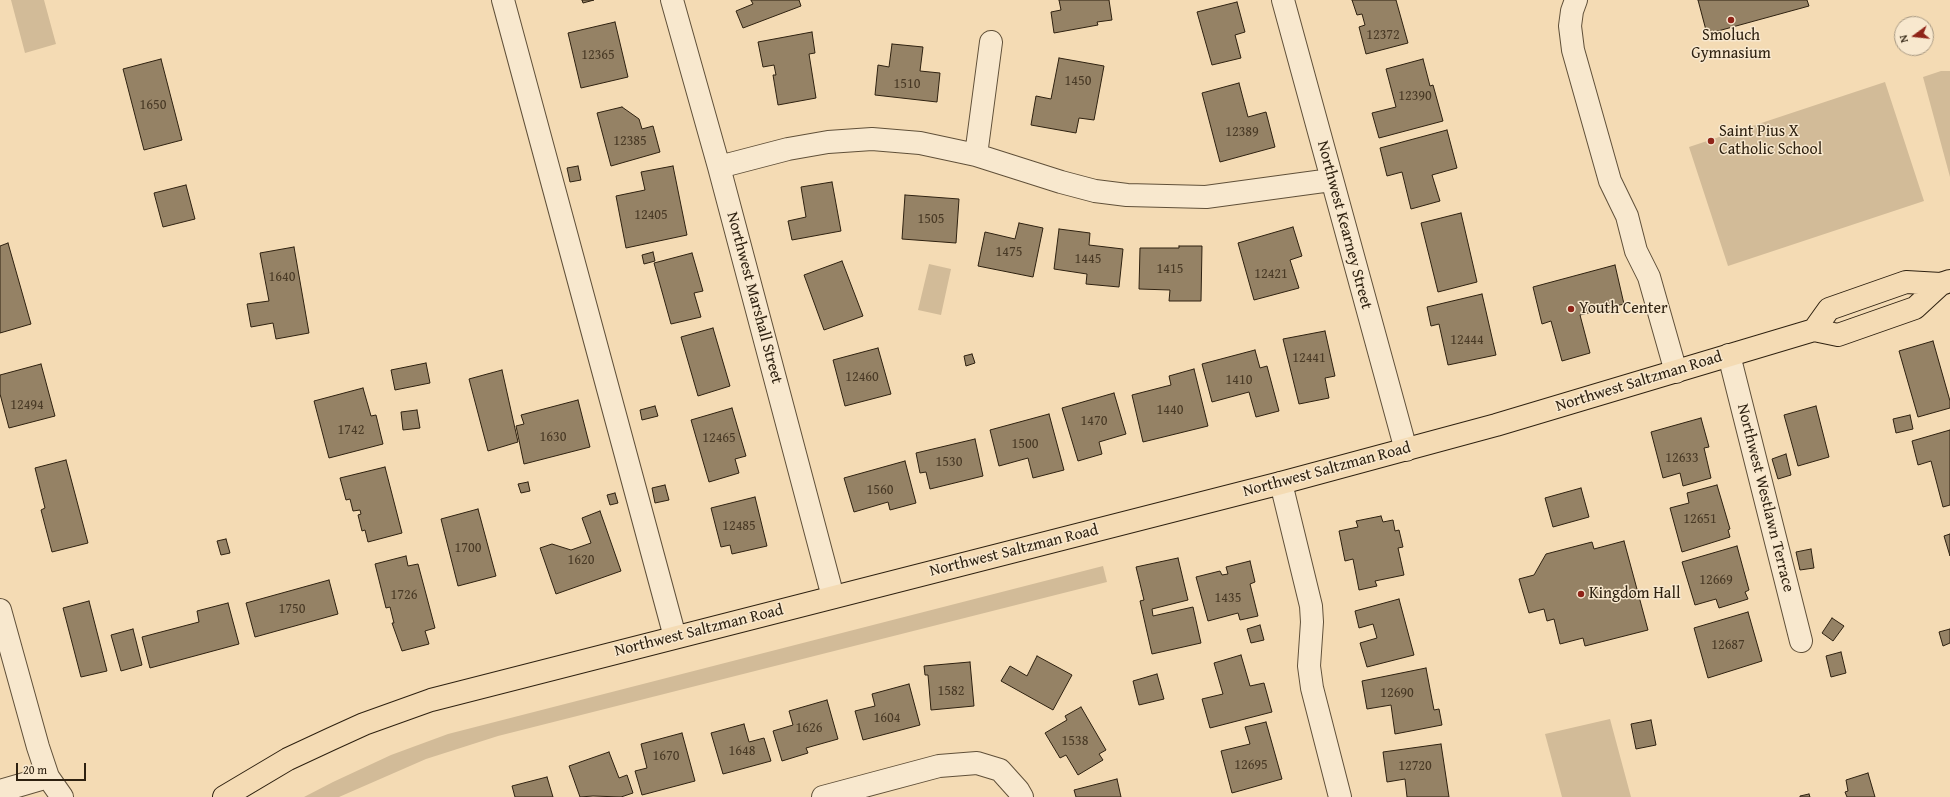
<!DOCTYPE html>
<style>
body{margin:0}
#map{position:relative;width:1950px;height:797px;overflow:hidden;background:#f4dbb4;font-family:"Gentium Book Plus",serif}
canvas{display:block}
.north{position:absolute;left:1894px;top:16px;width:40px;height:40px;box-sizing:border-box;background:#f8e8ce;border:1px solid #a79882;border-radius:50%;rotate:255deg;font-size:11px;font-weight:700;line-height:16px;text-align:center;color:#2e2110}
.north::after{content:'';display:block;margin:auto;width:14px;height:18px;background:#8f2418;clip-path:polygon(50% 0,100% 100%,50% 72%,0 100%)}
.scale{position:absolute;left:16px;top:763px;width:70px;height:18px;box-sizing:border-box;border:2px solid #2e2110;border-top:0;padding-left:5px;font-size:12px;line-height:14px;white-space:nowrap;color:#2e2110;-webkit-text-stroke:3px #f8e8ce;paint-order:stroke}
</style>
<div id="map">
<canvas width="1950" height="797"></canvas>
<div class="north">N</div>
<div class="scale">20 m</div>
</div>
<script>
const ctx = document.querySelector('canvas').getContext('2d');
ctx.lineJoin = 'round';
function fill(path, color) {
  ctx.fillStyle = color;
  ctx.fill(path, 'evenodd');
}
function poly(rows) {
  const path = new Path2D();
  for (const r of rows) {
    path.moveTo(r[0], r[1]);
    for (let i = 2; i < r.length; i += 2) path.lineTo(r[i], r[i + 1]);
  }
  return path;
}
function strokePath(path, color, width, dash) {
  ctx.strokeStyle = color;
  ctx.lineWidth = width;
  ctx.lineCap = dash ? 'butt' : 'round';
  ctx.setLineDash(dash || []);
  ctx.stroke(path);
}
function write(font, color, halo, rows, align = 'center') {
  ctx.font = font + ' "Gentium Book Plus",serif';
  ctx.lineWidth = 3;
  ctx.setLineDash([]);
  ctx.textBaseline = 'middle';
  ctx.strokeStyle = halo;
  ctx.fillStyle = color;
  for (const [text, x, y, turn = 0] of rows) {
    ctx.save();
    ctx.translate(x, y);
    ctx.rotate((+turn || 0) * Math.PI / 180);
    ctx.textAlign = isNaN(turn) ? turn : align;
    if (halo) ctx.strokeText(text, 0, 0);
    ctx.fillText(text, 0, 0);
    ctx.restore();
  }
}
fill(poly([
 [11,0,44,0,56,44,25,53],
 [1941,71,1950,71,1950,177,1923,77],
 [1885,82,1924,201,1728,266,1689,147],
 [929,264,951,269,941,315,918,310],
 [1103,566,1107,582,498,736,426,759,339,797,304,797,333,782,391,755,448,734],
 [1610,719,1631,797,1562,797,1545,734]
]), '#d2bb98');
const building = poly([
 [582,0,594,0,583,3,582,0],
 [751,0,799,0,801,6,743,28,736,11,753,4,751,0],
 [1059,0,1109,0,1112,20,1097,22,1098,25,1054,33,1051,12,1061,10,1059,0],
 [1352,0,1396,0,1408,43,1366,54,1359,27,1365,25,1362,14,1357,15,1352,0],
 [1698,0,1807,0,1809,6,1707,34,1698,0],
 [1237,2,1245,32,1235,35,1241,58,1212,65,1197,12,1237,2],
 [615,22,628,77,581,88,568,33,615,22],
 [812,32,815,53,809,54,816,98,778,105,773,75,776,75,774,65,763,67,758,42,812,32],
 [892,44,923,47,920,71,940,73,937,102,875,95,878,65,889,67,892,44],
 [1059,58,1104,66,1094,120,1079,118,1076,133,1031,125,1036,96,1051,99,1059,58],
 [161,59,182,140,144,150,123,69,161,59],
 [1423,59,1430,86,1433,85,1443,121,1379,138,1372,113,1396,107,1386,69,1423,59],
 [1239,83,1248,117,1266,112,1275,147,1220,162,1202,93,1239,83],
 [622,107,639,119,642,129,653,126,660,152,611,166,597,113,622,107],
 [1447,130,1457,168,1432,175,1440,201,1411,209,1402,172,1387,176,1380,148,1447,130],
 [578,166,581,180,570,182,567,168,578,166],
 [673,166,687,235,626,248,616,196,645,190,641,172,673,166],
 [832,182,841,231,792,240,788,221,806,217,801,187,832,182],
 [186,185,195,219,163,227,154,193,186,185],
 [905,195,959,199,956,243,902,239,905,195],
 [1461,213,1477,282,1438,292,1421,223,1461,213],
 [1019,223,1043,228,1033,277,978,266,985,232,1015,239,1019,223],
 [1293,227,1302,256,1290,260,1299,288,1254,300,1238,243,1293,227],
 [1059,229,1090,233,1089,245,1123,249,1119,287,1086,284,1087,274,1054,269,1059,229],
 [8,243,31,324,0,333,0,246,8,243],
 [1179,246,1202,246,1201,301,1169,301,1170,290,1139,289,1140,248,1179,248,1179,246],
 [294,247,309,333,276,339,273,323,251,327,247,304,269,301,260,253,294,247],
 [653,252,655,261,644,264,642,255,653,252],
 [692,253,703,291,694,293,701,317,671,324,654,263,692,253],
 [842,261,863,316,824,330,804,275,842,261],
 [1615,265,1624,304,1580,315,1590,353,1562,361,1551,321,1542,324,1533,287,1615,265],
 [1482,294,1496,355,1448,365,1439,324,1431,326,1427,307,1482,294],
 [713,328,730,386,698,396,681,337,713,328],
 [1325,331,1335,376,1325,378,1329,398,1299,404,1283,339,1325,331],
 [1933,341,1950,401,1950,408,1918,417,1899,351,1933,341],
 [878,348,891,394,845,406,833,360,878,348],
 [1255,350,1260,368,1267,366,1279,411,1256,417,1249,392,1212,402,1202,364,1255,350],
 [972,354,975,363,966,366,964,356,972,354],
 [426,363,430,383,395,390,391,370,426,363],
 [41,364,55,416,9,428,0,394,0,375,41,364],
 [1194,369,1208,426,1143,442,1132,395,1171,385,1169,376,1194,369],
 [502,370,518,442,488,451,469,379,502,370],
 [363,388,371,416,376,415,383,444,329,458,314,401,363,388],
 [1114,393,1126,434,1099,442,1102,454,1078,461,1062,408,1114,393],
 [578,400,590,447,524,464,516,426,524,424,521,415,578,400],
 [655,406,658,416,642,420,640,410,655,406],
 [1816,406,1829,457,1798,466,1784,415,1816,406],
 [732,408,746,456,735,459,739,473,709,482,691,420,732,408],
 [417,410,420,428,403,430,401,412,417,410],
 [1049,414,1064,470,1033,478,1028,458,999,466,990,430,1049,414],
 [1910,415,1913,429,1896,433,1893,419,1910,415],
 [1701,418,1709,447,1704,448,1711,478,1683,486,1680,473,1663,478,1651,432,1701,418],
 [1950,430,1950,505,1943,507,1931,461,1918,465,1912,441,1950,430],
 [975,439,983,476,930,489,926,472,920,473,916,453,975,439],
 [1786,454,1791,475,1778,479,1772,459,1786,454],
 [66,460,88,543,52,552,41,510,45,508,35,468,66,460],
 [905,461,916,503,890,510,888,502,854,512,844,478,905,461],
 [385,467,402,533,368,542,365,530,362,531,358,515,361,514,360,510,353,511,350,499,346,500,340,478,385,467],
 [528,482,530,491,521,493,518,484,528,482],
 [665,485,669,500,655,503,652,488,665,485],
 [1717,485,1730,529,1728,530,1730,537,1682,552,1670,508,1689,503,1687,493,1717,485],
 [1581,488,1589,517,1553,527,1545,498,1581,488],
 [615,493,618,503,610,505,607,495,615,493],
 [755,497,767,546,732,554,730,545,721,547,711,508,755,497],
 [478,509,496,576,458,586,441,519,478,509],
 [600,511,621,571,556,594,540,548,552,544,571,550,591,543,582,518,600,511],
 [1381,516,1383,522,1393,520,1395,531,1399,530,1403,547,1398,548,1404,575,1375,581,1377,586,1359,590,1353,559,1345,561,1339,531,1358,527,1356,521,1381,516],
 [1950,534,1950,556,1944,536,1950,534],
 [226,539,230,553,221,555,217,541,226,539],
 [1624,541,1648,630,1585,646,1583,638,1560,644,1554,619,1547,621,1544,609,1529,613,1519,579,1534,575,1546,554,1592,542,1594,549,1624,541],
 [1737,546,1749,590,1745,592,1748,599,1719,608,1716,599,1695,605,1682,562,1737,546],
 [1811,549,1814,568,1800,570,1796,552,1811,549],
 [406,556,408,566,418,564,435,628,425,631,429,644,402,651,392,623,394,623,390,607,386,608,375,564,406,556],
 [1178,558,1188,600,1152,609,1153,616,1193,607,1201,643,1152,654,1140,601,1144,600,1136,567,1178,558],
 [1250,561,1255,582,1250,584,1258,616,1240,620,1238,613,1208,621,1196,577,1220,571,1222,575,1228,574,1226,567,1250,561],
 [329,580,338,614,255,637,246,603,329,580],
 [1399,599,1414,655,1367,667,1360,643,1377,638,1373,624,1359,628,1355,611,1399,599],
 [89,601,107,671,81,677,63,608,89,601],
 [228,603,239,644,150,668,142,637,199,622,197,611,228,603],
 [1748,612,1762,661,1708,678,1694,628,1748,612],
 [1832,618,1844,626,1833,641,1822,633,1832,618],
 [1260,625,1264,640,1251,643,1247,629,1260,625],
 [133,629,142,665,121,671,111,635,133,629],
 [1950,629,1950,643,1943,646,1939,632,1950,629],
 [1841,652,1846,673,1831,677,1826,656,1841,652],
 [1241,655,1250,686,1264,683,1272,712,1210,728,1202,699,1223,694,1214,663,1241,655],
 [1037,656,1072,675,1053,710,1001,681,1010,666,1027,676,1037,656],
 [970,662,974,706,931,710,928,675,925,675,924,666,970,662],
 [1426,668,1434,710,1439,709,1442,725,1395,734,1391,705,1367,709,1362,681,1426,668],
 [1157,674,1164,699,1139,705,1133,681,1157,674],
 [909,684,920,725,863,740,855,711,875,706,872,694,909,684],
 [827,700,838,739,806,748,808,753,782,761,773,731,793,725,789,711,827,700],
 [1081,707,1106,750,1099,754,1103,760,1078,775,1066,755,1060,758,1045,733,1067,720,1065,716,1081,707],
 [1651,720,1656,745,1636,749,1631,724,1651,720],
 [1266,722,1282,779,1232,793,1221,751,1250,744,1245,727,1266,722],
 [744,724,749,742,764,738,771,761,723,774,711,733,744,724],
 [682,733,695,781,642,795,635,771,647,768,641,744,682,733],
 [1441,744,1449,797,1407,797,1405,779,1387,782,1383,752,1441,744],
 [609,752,619,778,627,775,633,793,621,797,593,796,580,797,569,766,609,752],
 [1868,773,1875,797,1847,797,1845,792,1848,791,1846,780,1868,773],
 [547,777,553,797,515,797,512,786,547,777],
 [1117,779,1121,797,1076,797,1074,790,1117,779],
 [1809,794,1810,797,1800,797,1800,796,1809,794]
]);
fill(building, '#958265');
strokePath(building, '#2e2110', 1);
const minor = poly([
 [503,0,675,637],
 [672,0,719,167,833,597],
 [1283,0,1406,450],
 [1576,0,1572,11,1570,26,1573,50,1610,181,1627,216,1636,251,1649,277,1676,372],
 [976,155,991,42],
 [719,167,788,149,828,142,872,139,920,143,976,155,1061,182,1095,191,1127,195,1206,197,1331,180],
 [1729,355,1801,641],
 [1281,483,1311,606,1312,622,1309,666,1312,688,1340,797],
 [0,610,38,747,48,777,62,797],
 [0,791,48,777],
 [823,797,939,766,977,763,1000,770,1018,790,1022,797]
]);
const major = poly([
 [1814,330,1829,309,1906,282,1941,284],
 [224,797,288,759,331,739,364,724,431,700,1281,483,1496,425,1814,330,1838,335,1915,308,1941,284,1950,281]
]);
strokePath(minor, '#605039', 24);
strokePath(major, '#2e2110', 24);
strokePath(minor, '#f8e8ce', 22);
strokePath(major, '#f4dbb4', 22);
for (const [x, y, r, color] of [
 [1731,20,4,"#8f2418"],
 [1711,141,4,"#8f2418"],
 [1571,309,4,"#8f2418"],
 [1581,594,4,"#8f2418"]
]) {
  const dot = new Path2D();
  dot.arc(x, y, r, 0, 2 * Math.PI);
  ctx.fillStyle = color;
  ctx.fill(dot);
  strokePath(dot, '#f8e8ce', 1.5);
}
write('14px', '#483925', null, [
 ["12372",1383,35],
 ["12365",598,55],
 ["1450",1078,81],
 ["1510",907,84],
 ["12390",1415,96],
 ["1650",153,105],
 ["12389",1242,132],
 ["12385",630,141],
 ["12405",651,215],
 ["1505",931,219],
 ["1475",1009,252],
 ["1445",1088,259],
 ["1415",1170,269],
 ["12421",1271,274],
 ["1640",282,277],
 ["12444",1467,340],
 ["12441",1309,358],
 ["12460",862,377],
 ["1410",1239,380],
 ["12494",27,405],
 ["1440",1170,410],
 ["1470",1094,421],
 ["1742",351,430],
 ["1630",553,437],
 ["12465",719,438],
 ["1500",1025,444],
 ["12633",1682,458],
 ["1530",949,462],
 ["1560",880,490],
 ["12651",1700,519],
 ["12485",739,526],
 ["1700",468,548],
 ["1620",581,560],
 ["12669",1716,580],
 ["1726",404,595],
 ["1435",1228,598],
 ["1750",292,609],
 ["12687",1728,645],
 ["1582",951,691],
 ["12690",1397,693],
 ["1604",887,718],
 ["1626",809,728],
 ["1538",1075,741],
 ["1648",742,751],
 ["1670",666,756],
 ["12695",1251,765],
 ["12720",1415,766]
]);
write('16px', '#2e2110', '#f8e8ce', [
 ["Smoluch",1731,36,"center"],
 ["Gymnasium",1731,54,"center"],
 ["Saint Pius X",1719,132],
 ["Catholic School",1719,150],
 ["Youth Center",1579,309],
 ["Kingdom Hall",1589,594]
], 'left');
write('16px', '#2e2110', '#f8e8ce', [
 ["Northwest Kearney Street",1344,225,75],
 ["Northwest Marshall Street",754,298,75],
 ["Northwest Saltzman Road",1639,382,-17],
 ["Northwest Saltzman Road",1327,470,-15],
 ["Northwest Westlawn Terrace",1765,498,76],
 ["Northwest Saltzman Road",1014,551,-14],
 ["Northwest Saltzman Road",699,631,-14]
]);
</script>
